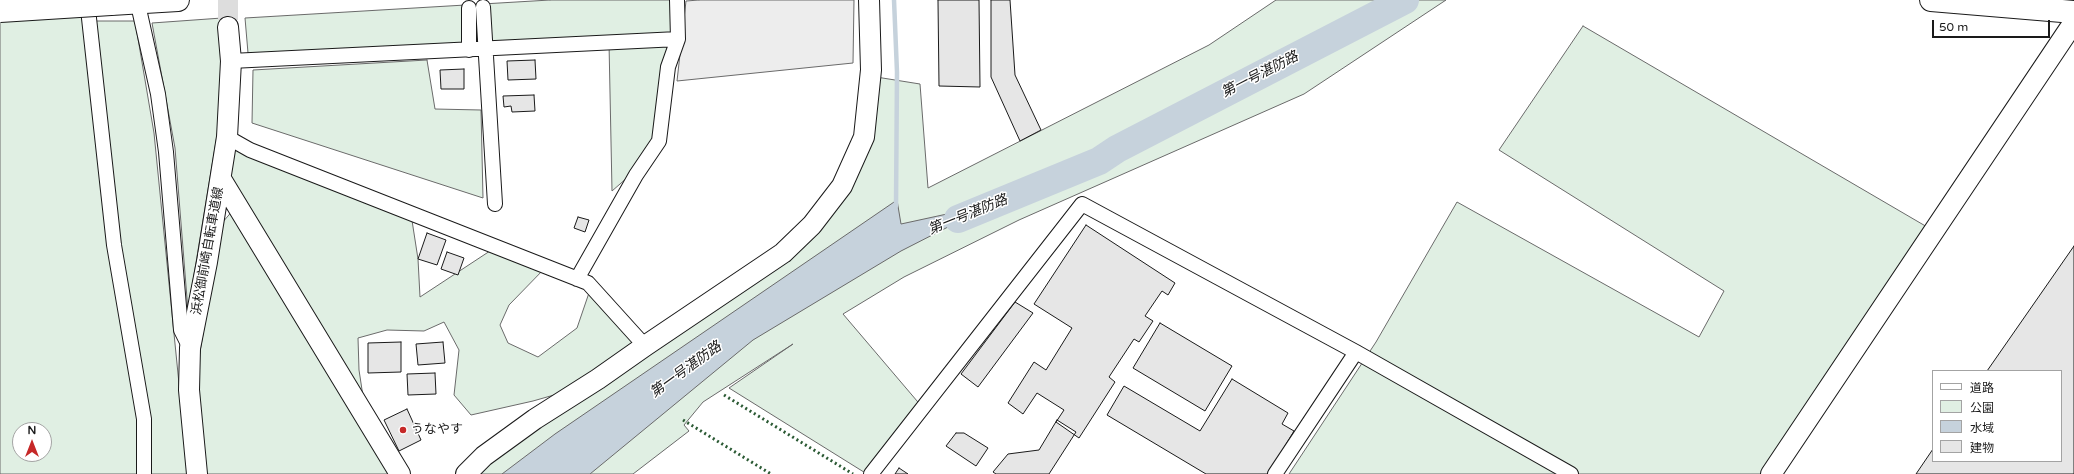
<!DOCTYPE html>
<meta charset="utf-8">
<style>
body{margin:0}
#map{position:relative;width:2074px;height:474px;overflow:hidden;background:#fff;font-family:"Varela Round","Noto Sans JP",sans-serif}
canvas{display:block}
.legend{position:absolute;left:1932px;top:370px;width:130px;height:92px;box-sizing:border-box;background:#fff;border:1px solid #a3a3a3;margin:0;padding:5px 7px;list-style:none;font-size:12px;color:#1a1a1a}
.legend li{display:flex;align-items:center;gap:8px;height:20px}
.legend b{width:20px;border:1px solid #a3a3a3}
.north{position:absolute;left:12px;top:422px;width:40px;height:40px;box-sizing:border-box;background:#fff;border:1px solid #a3a3a3;border-radius:50%;rotate:0deg;font-size:11px;font-weight:700;line-height:16px;text-align:center;color:#1a1a1a}
.north::after{content:'';display:block;margin:auto;width:14px;height:18px;background:#c62828;clip-path:polygon(50% 0,100% 100%,50% 72%,0 100%)}
.scale{position:absolute;left:1932px;top:20px;width:118px;height:18px;box-sizing:border-box;border:2px solid #1a1a1a;border-top:0;padding-left:5px;font-size:12px;line-height:14px;white-space:nowrap;color:#1a1a1a;-webkit-text-stroke:3px #fff;paint-order:stroke}
</style>
<div id="map">
<canvas width="2074" height="474"></canvas>
<ul class="legend">
<li><b style="height:5px;background:#fff"></b>道路</li>
<li><b style="height:11px;background:#e0efe3"></b>公園</li>
<li><b style="height:11px;background:#c6d2dc"></b>水域</li>
<li><b style="height:11px;background:#e6e6e6"></b>建物</li>
</ul>
<div class="north">N</div>
<div class="scale">50 m</div>
</div>
<script>
const ctx = document.querySelector('canvas').getContext('2d');
ctx.lineJoin = 'round';
function fill(path, color) {
  ctx.fillStyle = color;
  ctx.fill(path, 'evenodd');
}
function poly(rows) {
  const path = new Path2D();
  for (const r of rows) {
    path.moveTo(r[0], r[1]);
    for (let i = 2; i < r.length; i += 2) path.lineTo(r[i], r[i + 1]);
  }
  return path;
}
function strokePath(path, color, width, dash) {
  ctx.strokeStyle = color;
  ctx.lineWidth = width;
  ctx.lineCap = dash ? 'butt' : 'round';
  ctx.setLineDash(dash || []);
  ctx.stroke(path);
}
function write(font, color, halo, rows, align = 'center') {
  ctx.font = font + ' "Varela Round","Noto Sans JP",sans-serif';
  ctx.lineWidth = 3;
  ctx.setLineDash([]);
  ctx.textBaseline = 'middle';
  ctx.strokeStyle = halo;
  ctx.fillStyle = color;
  for (const [text, x, y, turn = 0] of rows) {
    ctx.save();
    ctx.translate(x, y);
    ctx.rotate((+turn || 0) * Math.PI / 180);
    ctx.textAlign = isNaN(turn) ? turn : align;
    if (halo) ctx.strokeText(text, 0, 0);
    ctx.fillText(text, 0, 0);
    ctx.restore();
  }
}
const green = poly([
 [0,0,83,0,91,21,135,21,154,133,188,474,0,474,0,0],
 [20,430,44,430,44,454,20,454,20,430],
 [550,0,677,0,659,141,644,163,612,191,609,43,248,53,245,18,550,0],
 [1276,0,1446,0,1304,94,1019,220,904,277,843,314,923,408,867,474,729,388,793,344,703,402,684,425,689,431,633,474,470,474,589,385,533,401,471,415,454,395,459,350,444,322,424,331,387,330,358,338,359,370,366,416,227,188,233,140,411,214,418,259,420,297,496,247,546,267,509,305,500,325,508,343,538,357,577,328,591,287,639,339,813,228,847,176,870,76,920,84,928,188,1209,45,1276,0],
 [222,18,220,117,188,311,175,148,152,23,222,18],
 [1583,26,1934,231,1771,474,1289,474,1376,342,1457,202,1699,337,1724,291,1499,150,1583,26],
 [427,60,435,109,481,110,483,198,252,123,253,70,427,60],
 [234,209,400,474,203,474,196,375,222,223,234,209]
]);
fill(green, '#e0efe3');
strokePath(green, '#6a6a6a', 1);
const parking = poly([
 [699,0,854,0,853,63,677,81,686,1,699,0]
]);
fill(parking, '#ededed');
strokePath(parking, '#6a6a6a', 1);
const water = poly([
 [897,200,901,224,993,204,901,251,753,340,590,474,502,474,555,434,897,200]
]);
fill(water, '#c6d2dc');
strokePath(water, '#6a6a6a', 1);
strokePath(poly([
 [894,0,897,72,896,206]
]), '#c6d2dc', 4.5);
strokePath(poly([
 [958,219,1099,161,1117,149,1405,0]
]), '#c6d2dc', 28);
const building = poly([
 [938,0,979,0,980,87,939,86,938,0],
 [991,0,1010,0,1015,75,1041,130,1020,141,991,77,991,0],
 [535,60,536,79,508,80,507,61,535,60],
 [464,69,464,89,441,89,440,70,464,69],
 [534,95,535,111,512,112,511,106,504,107,503,96,534,95],
 [578,217,589,220,585,232,574,228,578,217],
 [1086,225,1175,283,1168,295,1162,291,1145,316,1153,321,1139,342,1134,339,1109,377,1115,382,1079,438,1056,422,1064,410,1037,393,1023,414,1008,403,1034,362,1046,370,1072,328,1034,304,1086,225],
 [427,233,446,240,437,265,418,259,427,233],
 [2074,246,2074,474,1916,474,1933,449,1933,461,2061,461,2061,371,1987,371,2074,246],
 [447,252,464,258,458,275,441,269,447,252],
 [1015,302,1033,313,978,387,961,374,1015,302],
 [1160,323,1232,366,1205,411,1133,368,1160,323],
 [401,342,401,372,368,373,368,343,401,342],
 [443,342,445,363,418,365,416,344,443,342],
 [435,373,436,394,408,395,407,374,435,373],
 [1232,379,1288,413,1282,424,1294,431,1268,474,1206,474,1107,415,1124,386,1200,431,1232,379],
 [407,409,421,440,399,451,384,420,407,409],
 [1057,420,1076,432,1049,474,996,474,993,472,1008,454,1039,450,1057,420],
 [956,433,964,433,988,448,976,466,946,446,956,433],
 [899,468,908,474,895,474,899,468]
]);
fill(building, '#e6e6e6');
strokePath(building, '#1a1a1a', 1);
strokePath(poly([
 [228,0,228,27]
]), '#ddd', 20, [20, 10]);
const street = poly([
 [87,0,114,245,144,419,144,474],
 [137,0,158,94,166,152,181,330,190,348],
 [483,7,495,204],
 [469,8,469,50],
 [231,61,678,39],
 [227,137,250,150,588,283,645,346],
 [577,279,636,175,659,141,668,67,678,39,677,0],
 [871,474,1082,204,1356,352,1571,474],
 [1275,474,1356,352]
]);
const secondary = poly([
 [221,179,400,474],
 [197,474,189,390,190,348,207,262,227,137,231,61,228,27],
 [466,474,484,456,535,419,598,379,645,346,783,253,812,225,842,186,864,137,871,70,869,0],
 [1771,474,2074,22]
]);
const highway = poly([
 [1931,0,2074,12],
 [111,4,178,0]
]);
strokePath(street, '#1a1a1a', 16);
strokePath(secondary, '#1a1a1a', 22);
strokePath(highway, '#1a1a1a', 24);
strokePath(street, '#fff', 14);
strokePath(secondary, '#fff', 20);
strokePath(highway, '#fff', 22);
const highwayBridge = poly([
 [0,11,111,4]
]);
strokePath(highwayBridge, '#1a1a1a', 24, []);
strokePath(highwayBridge, '#fff', 22);
strokePath(poly([
 [724,395,853,474],
 [683,420,771,474]
]), '#2b5a34', 3, [2, 3]);
for (const [x, y, r, color] of [
 [403,430,4,"#c62828"]
]) {
  const dot = new Path2D();
  dot.arc(x, y, r, 0, 2 * Math.PI);
  ctx.fillStyle = color;
  ctx.fill(dot);
  strokePath(dot, '#fff', 1.5);
}
write('13px', '#1a1a1a', '#fff', [
 ["浜松御前崎自転車道線",208,251,-80]
]);
write('13px', '#1a1a1a', '#fff', [
 ["うなやす",411,430]
], 'left');
write('italic 14px', '#1a1a1a', '#fff', [
 ["第一号湛防路",1260,75,-27],
 ["第一号湛防路",968,215,-22],
 ["第一号湛防路",686,370,-36]
]);
</script>
